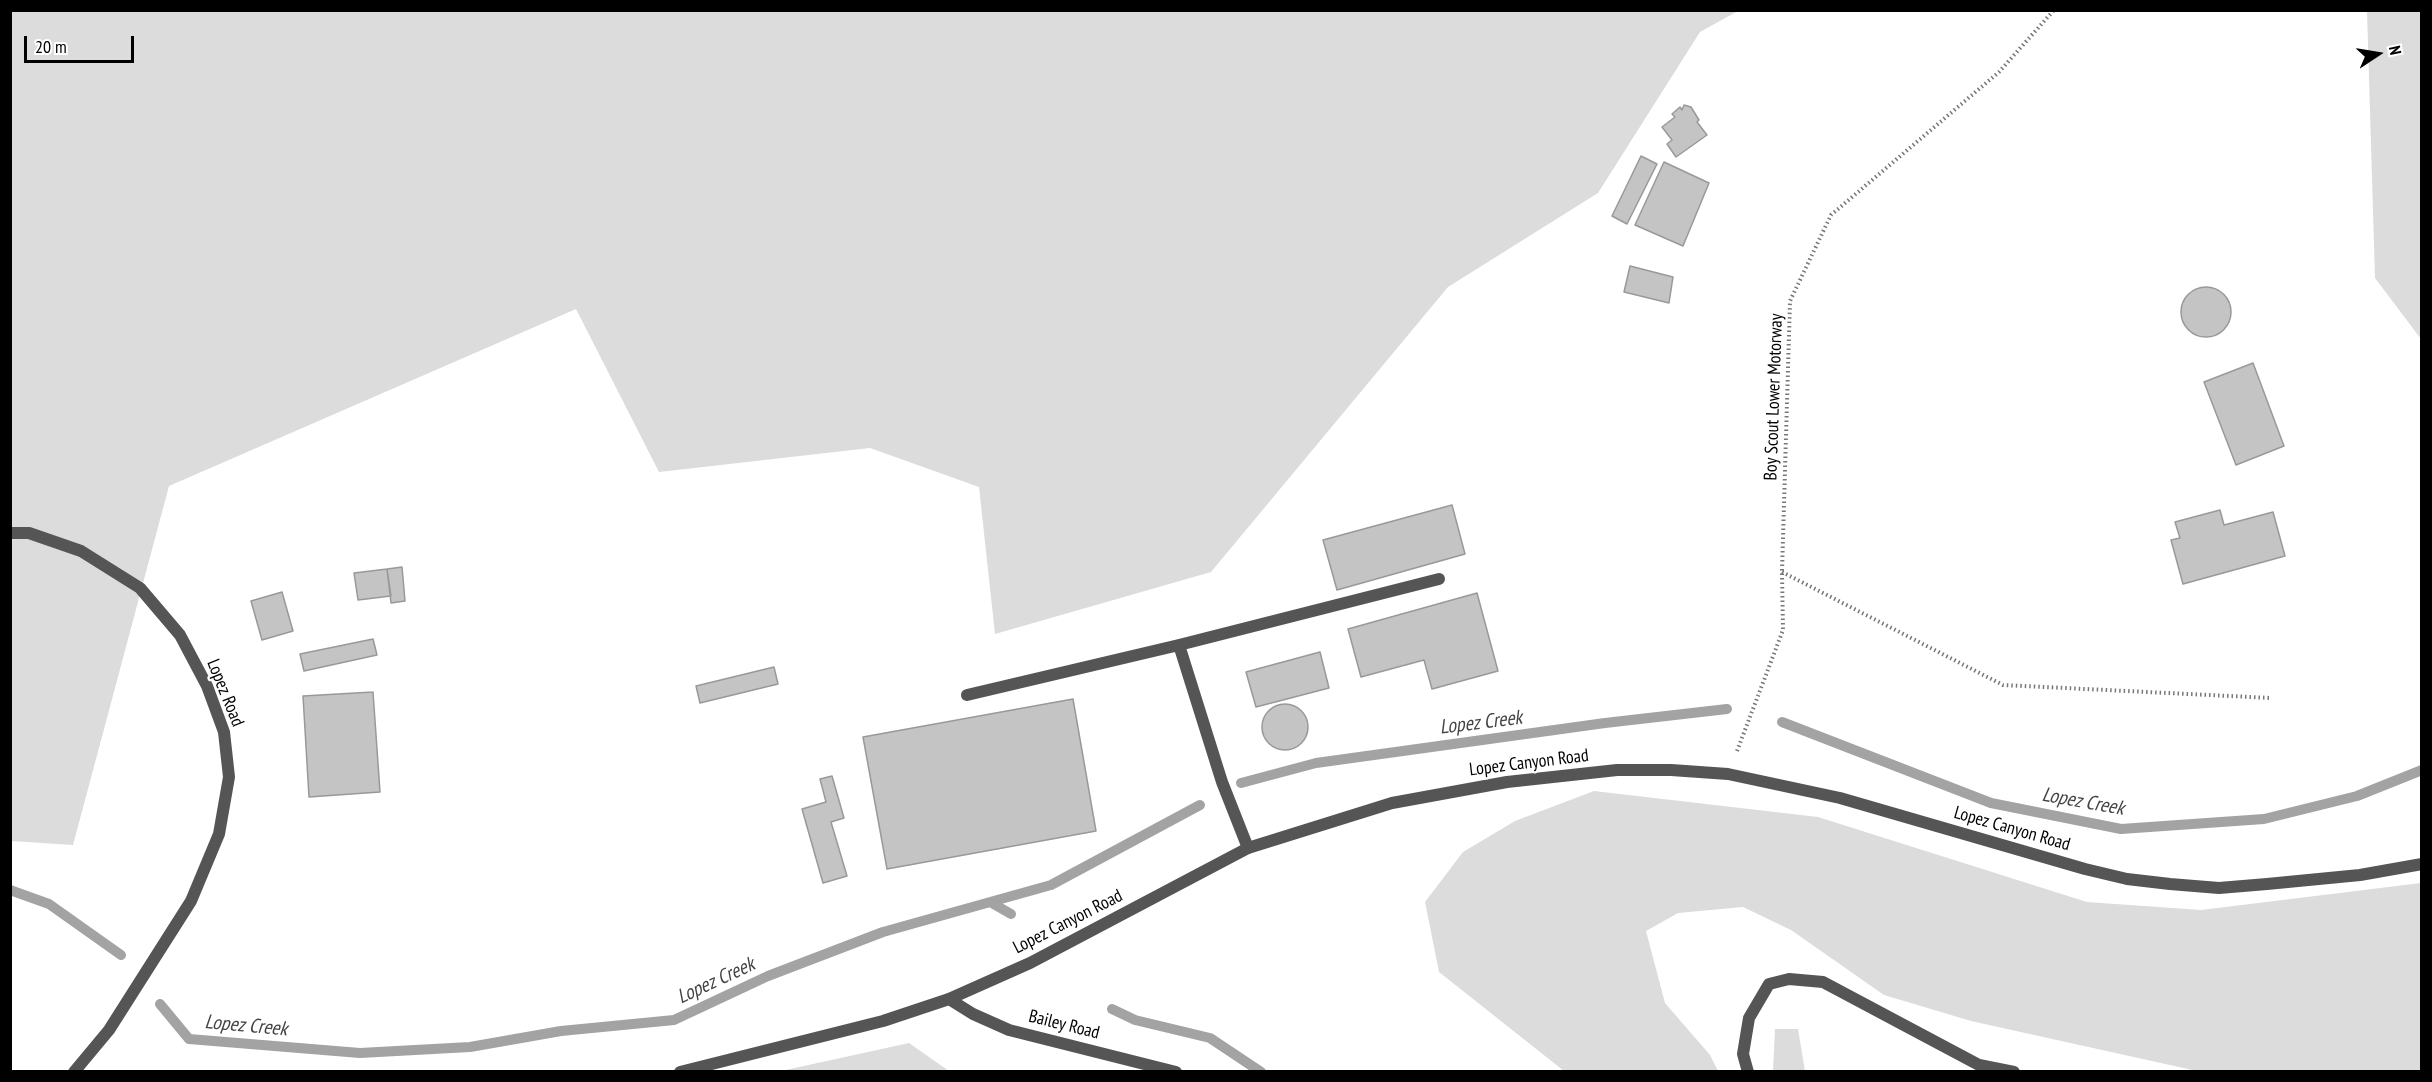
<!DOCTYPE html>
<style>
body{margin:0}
#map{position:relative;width:2432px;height:1082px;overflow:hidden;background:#fff;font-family:"PT Sans Narrow",sans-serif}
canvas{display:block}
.frame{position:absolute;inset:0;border:12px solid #000;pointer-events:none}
.north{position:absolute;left:2348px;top:24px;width:60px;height:60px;-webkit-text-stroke:4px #fff;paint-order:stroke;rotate:78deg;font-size:16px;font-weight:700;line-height:24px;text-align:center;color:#000}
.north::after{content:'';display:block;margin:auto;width:21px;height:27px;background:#000;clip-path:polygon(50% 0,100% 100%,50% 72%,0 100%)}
.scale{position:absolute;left:24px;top:36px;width:110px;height:27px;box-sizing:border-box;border:3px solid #000;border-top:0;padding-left:8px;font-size:18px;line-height:21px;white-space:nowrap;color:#000;-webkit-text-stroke:4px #fff;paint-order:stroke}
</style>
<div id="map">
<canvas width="2432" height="1082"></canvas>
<div class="frame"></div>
<div class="north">N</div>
<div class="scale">20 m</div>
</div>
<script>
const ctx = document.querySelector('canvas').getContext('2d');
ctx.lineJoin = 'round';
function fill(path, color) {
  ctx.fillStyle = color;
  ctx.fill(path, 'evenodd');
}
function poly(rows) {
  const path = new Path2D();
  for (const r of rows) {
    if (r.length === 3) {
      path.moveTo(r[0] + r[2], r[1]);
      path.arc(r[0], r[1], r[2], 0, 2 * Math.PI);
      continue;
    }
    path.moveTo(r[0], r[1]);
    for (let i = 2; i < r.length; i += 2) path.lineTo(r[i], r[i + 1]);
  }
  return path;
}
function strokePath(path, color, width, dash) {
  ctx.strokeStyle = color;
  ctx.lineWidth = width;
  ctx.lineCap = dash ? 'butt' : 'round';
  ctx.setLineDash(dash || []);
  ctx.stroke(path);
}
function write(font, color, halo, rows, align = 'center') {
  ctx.font = font + ' "PT Sans Narrow",sans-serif';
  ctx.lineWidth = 4.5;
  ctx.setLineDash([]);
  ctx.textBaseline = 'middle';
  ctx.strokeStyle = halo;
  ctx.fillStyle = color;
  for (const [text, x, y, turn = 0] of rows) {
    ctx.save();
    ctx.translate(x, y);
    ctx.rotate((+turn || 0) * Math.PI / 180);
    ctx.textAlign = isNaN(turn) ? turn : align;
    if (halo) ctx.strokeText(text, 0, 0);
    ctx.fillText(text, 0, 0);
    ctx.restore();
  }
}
fill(poly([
 [10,11,1738,11,1700,32,1598,193,1448,287,1211,572,995,634,979,487,870,448,659,472,576,309,169,486,73,845,11,841],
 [2367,11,2421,11,2421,339,2375,278],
 [1594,791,1818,817,2087,902,2201,910,2421,883,2421,1071,2197,1071,1971,1021,1884,995,1791,930,1743,907,1678,913,1646,931,1665,1003,1710,1055,1718,1071,1564,1071,1439,972,1425,902,1463,852,1515,821],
 [1775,1029,1798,1029,1805,1071,1773,1071],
 [909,1043,949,1071,781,1071]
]), '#dcdcdc');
strokePath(poly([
 [1782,722,1991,803,2121,829,2264,819,2357,796,2422,770],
 [1241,783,1316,763,1605,723,1727,709],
 [10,890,49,904,121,955],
 [990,902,1011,914],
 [160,1004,189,1039,360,1053,470,1047,561,1031,674,1020,768,976,883,932,1051,885,1200,805],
 [1112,1009,1135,1020,1210,1038,1261,1072]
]), '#a3a3a3', 10);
const building = poly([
 [1684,105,1691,107,1699,120,1697,122,1707,135,1676,157,1667,144,1672,140,1662,127,1675,117,1672,114,1680,107,1682,110,1684,105],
 [1641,156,1657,164,1627,224,1612,216,1641,156],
 [1664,162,1709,183,1683,246,1635,225,1664,162],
 [1630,266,1673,277,1669,303,1624,292,1630,266],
 [2206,312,25],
 [2253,363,2284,446,2236,465,2204,382,2253,363],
 [1452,505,1465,554,1337,590,1323,540,1452,505],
 [2220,510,2224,525,2273,512,2285,556,2183,584,2171,540,2180,538,2175,522,2220,510],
 [402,567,405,601,391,603,387,569,402,567],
 [387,569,391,596,358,600,354,573,387,569],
 [282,592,293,631,262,640,251,601,282,592],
 [1477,593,1498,671,1432,689,1424,660,1361,677,1348,629,1477,593],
 [373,639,377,655,304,671,300,654,373,639],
 [1320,652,1329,688,1256,707,1246,672,1320,652],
 [774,667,778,684,700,703,696,686,774,667],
 [373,692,380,792,309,797,303,696,373,692],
 [1073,699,1096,831,887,869,863,737,1073,699],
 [1285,727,23],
 [832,776,844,818,831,822,847,876,823,883,802,809,826,802,820,779,832,776]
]);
fill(building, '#c4c4c4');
strokePath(building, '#999', 1.5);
strokePath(poly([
 [1782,572,2003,685,2271,698],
 [1737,751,1783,630,1782,572,1790,301,1831,215,1999,72,2054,10]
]), '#777', 4, [1.5, 3]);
strokePath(poly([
 [1179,645,1222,782,1248,848],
 [967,695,1179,645,1439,579],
 [1748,1072,1743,1054,1749,1018,1769,984,1789,979,1823,982,1979,1065,2014,1072]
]), '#555', 12);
strokePath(poly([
 [10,533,29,533,81,551,140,588,180,635,207,686,224,732,229,777,219,834,191,901,109,1030,74,1072],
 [949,999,973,1014,1009,1030,1176,1072],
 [680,1072,883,1021,949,999,1030,963,1248,848,1392,803,1507,782,1617,770,1671,770,1728,774,1840,798,2085,869,2127,879,2170,884,2219,888,2267,884,2360,875,2422,864]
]), '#555', 12);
write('18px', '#000', '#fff', [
 ["Boy Scout Lower Motorway",1774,397,-88],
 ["Lopez Road",225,693,68],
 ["Lopez Canyon Road",1529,763,-7],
 ["Lopez Canyon Road",2012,829,16],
 ["Lopez Canyon Road",1068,922,-27],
 ["Bailey Road",1064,1025,14]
]);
write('italic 20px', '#444', '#fff', [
 ["Lopez Creek",1481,723,-7],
 ["Lopez Creek",2083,802,10],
 ["Lopez Creek",716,981,-25],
 ["Lopez Creek",246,1026,5]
]);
</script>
